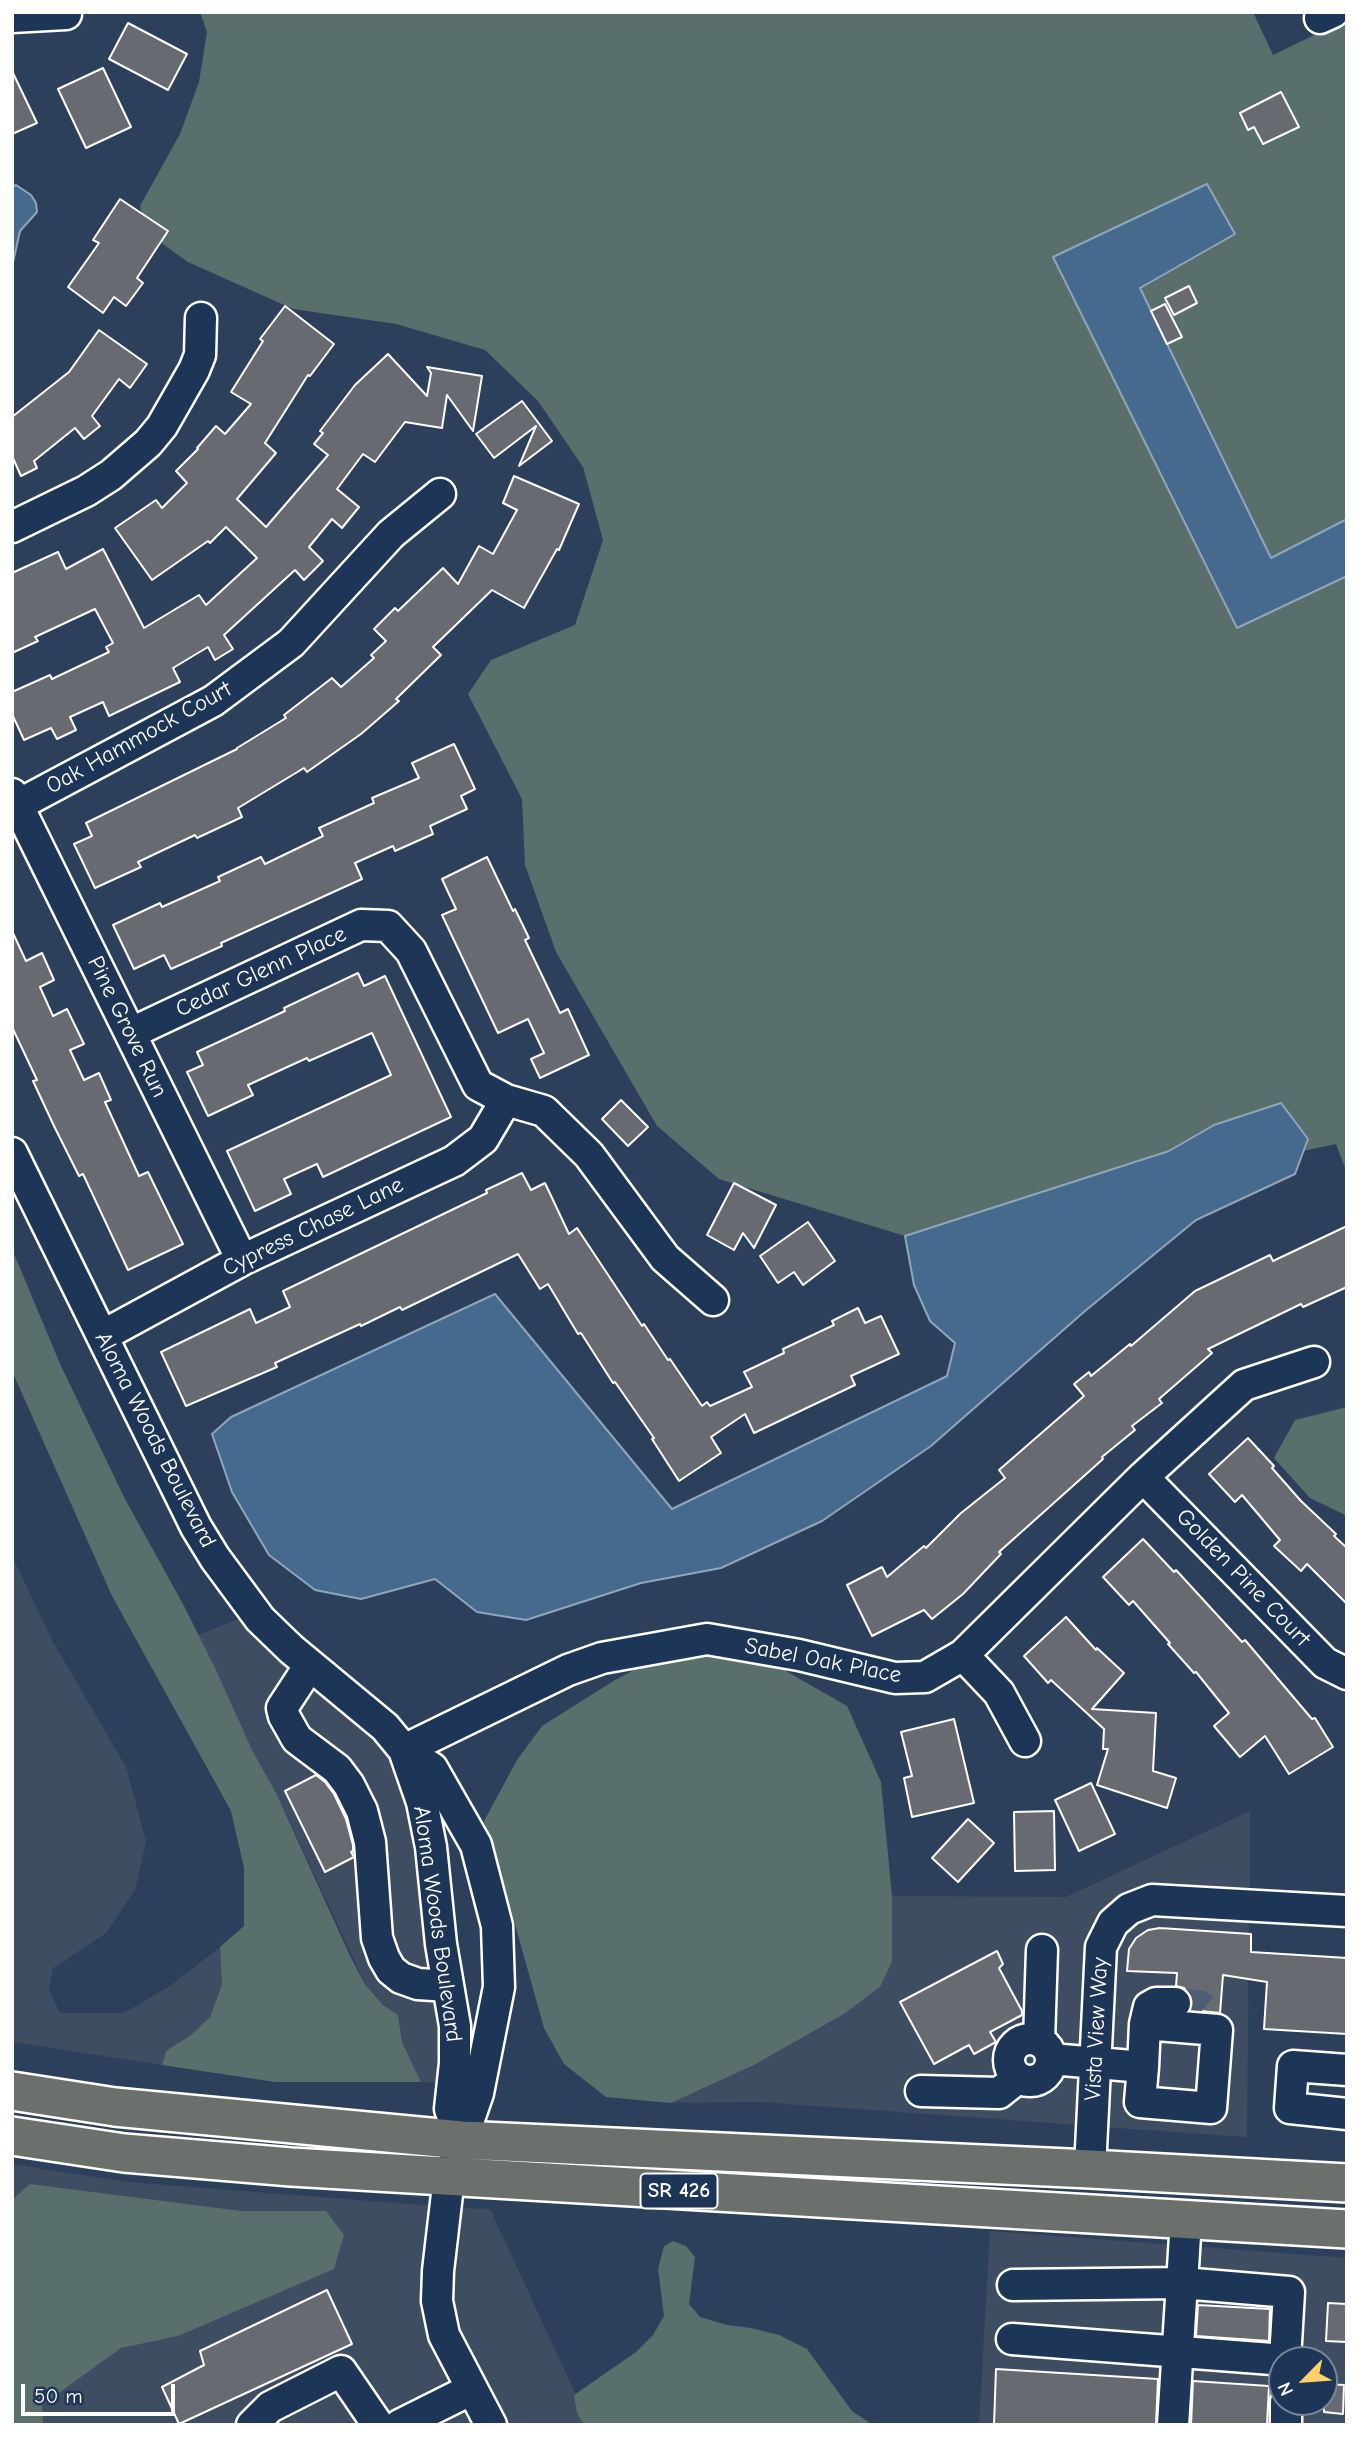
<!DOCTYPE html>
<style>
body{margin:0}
#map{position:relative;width:1359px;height:2437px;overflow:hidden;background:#2c405c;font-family:"Comic Neue",sans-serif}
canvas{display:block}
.frame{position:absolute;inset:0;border:14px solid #fff;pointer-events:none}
.north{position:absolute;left:1268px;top:2346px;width:70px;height:70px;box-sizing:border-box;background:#1d3557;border:2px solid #77869a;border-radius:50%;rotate:245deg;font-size:19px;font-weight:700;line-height:28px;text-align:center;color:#fff}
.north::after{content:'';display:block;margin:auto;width:24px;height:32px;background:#ffd166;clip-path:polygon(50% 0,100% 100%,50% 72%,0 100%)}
.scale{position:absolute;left:21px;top:2384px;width:154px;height:32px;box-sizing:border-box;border:4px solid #fff;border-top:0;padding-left:9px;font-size:21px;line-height:24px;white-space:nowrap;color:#fff;-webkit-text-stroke:5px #1d3557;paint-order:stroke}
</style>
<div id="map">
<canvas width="1359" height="2437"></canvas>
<div class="frame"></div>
<div class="north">N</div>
<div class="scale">50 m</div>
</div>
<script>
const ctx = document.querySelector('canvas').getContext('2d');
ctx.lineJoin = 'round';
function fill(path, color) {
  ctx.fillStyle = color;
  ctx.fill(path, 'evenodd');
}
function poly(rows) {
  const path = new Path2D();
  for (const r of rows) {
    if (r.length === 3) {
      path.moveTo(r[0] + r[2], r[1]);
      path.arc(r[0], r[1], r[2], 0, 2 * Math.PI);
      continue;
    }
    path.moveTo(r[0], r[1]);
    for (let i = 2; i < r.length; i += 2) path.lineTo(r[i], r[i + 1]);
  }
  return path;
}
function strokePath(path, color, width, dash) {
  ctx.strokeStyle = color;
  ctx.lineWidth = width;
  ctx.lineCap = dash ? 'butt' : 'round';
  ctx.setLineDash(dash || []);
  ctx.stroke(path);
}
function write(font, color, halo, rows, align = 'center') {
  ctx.font = font + ' "Comic Neue",sans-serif';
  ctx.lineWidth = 6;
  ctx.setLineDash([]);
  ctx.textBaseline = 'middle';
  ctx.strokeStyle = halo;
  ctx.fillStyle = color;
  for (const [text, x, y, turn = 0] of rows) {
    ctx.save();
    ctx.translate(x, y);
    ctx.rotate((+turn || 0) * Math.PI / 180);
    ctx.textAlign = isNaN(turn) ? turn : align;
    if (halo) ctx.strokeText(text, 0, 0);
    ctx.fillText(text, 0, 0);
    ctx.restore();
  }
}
fill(poly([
 [12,1556,52,1640,126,1767,146,1841,135,1890,106,1933,53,1968,49,1989,60,2013,124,2013,170,1986,220,1947,222,1984,210,2017,191,2035,166,2051,162,2065,12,2042],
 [244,1617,376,1735,394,1757,411,1805,444,2028,441,2083,421,2082,402,2042,398,2015,383,2005,365,1983,276,1793,252,1750,198,1635],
 [1250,1811,1250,1895,1154,1889,1090,1945,1086,1953,1089,1954,1080,2125,760,2102,671,2103,754,2065,844,2014,880,1987,892,1962,892,1896,1066,1897],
 [1153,1911,1249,1917,1247,2137,1103,2127,1113,1948,1123,1928],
 [12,2164,127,2182,435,2206,426,2270,477,2425,12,2425],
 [458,2208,490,2209,576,2395,577,2413,584,2425,504,2425,456,2331,449,2299],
 [990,2231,1347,2258,1347,2425,979,2425],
 [1282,2360,1324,2360,1324,2402,1282,2402]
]), '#3e4d62');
fill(poly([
 [200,12,1253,12,1273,55,1347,19,1347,519,1272,559,1140,288,1235,234,1053,257,1236,628,1347,576,1347,1173,1336,1144,1303,1151,1308,1139,1214,1125,1169,1151,905,1236,719,1179,657,1126,556,952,525,865,522,799,468,694,491,660,575,625,603,540,583,467,538,401,485,350,396,324,293,309,188,262,146,232,140,206,180,134,199,82,207,32],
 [12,1249,61,1366,125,1499,183,1604,216,1670,252,1750,276,1793,351,1958,365,1984,383,2005,398,2015,402,2042,421,2082,275,2082,162,2065,166,2051,191,2035,210,2017,222,1984,220,1947,244,1926,244,1868,231,1811,112,1596,12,1371],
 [1347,1407,1347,1516,1310,1498,1274,1458,1295,1420],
 [691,1653,738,1656,779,1667,847,1706,881,1782,892,1896,892,1962,880,1987,844,2014,754,2065,671,2103,606,2097,564,2064,544,2028,511,1910,494,1867,484,1821,517,1760,542,1726,615,1680,655,1659],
 [30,2184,241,2211,326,2211,344,2235,334,2269,178,2336,121,2348,42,2405,43,2425,12,2425,12,2200],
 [673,2241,686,2246,695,2257,689,2304,700,2317,727,2325,751,2328,779,2335,807,2349,852,2411,873,2425,584,2425,577,2413,574,2395,636,2352,653,2335,664,2316,658,2269,664,2246]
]), '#586f6b');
const water = poly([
 [1207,184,1235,234,1140,288,1271,558,1347,519,1347,576,1237,628,1053,257,1207,184],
 [16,185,31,195,36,203,37,212,20,231,12,267,12,187,16,185],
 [1281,1103,1308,1139,1295,1174,1196,1220,1085,1311,931,1446,822,1521,721,1568,641,1583,526,1620,477,1612,435,1579,361,1599,315,1590,269,1555,232,1492,212,1434,231,1417,495,1294,672,1509,947,1376,955,1343,930,1321,914,1285,905,1236,1169,1151,1214,1125,1281,1103]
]);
fill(water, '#466a8d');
strokePath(water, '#90a6bb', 2);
const building = poly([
 [128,23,187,54,168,90,109,59,128,23],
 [103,68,131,127,86,148,58,89,103,68],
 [12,71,37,123,12,134,12,71],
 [1281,92,1299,127,1263,144,1254,127,1248,130,1240,113,1281,92],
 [120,199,168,231,137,278,143,283,126,306,114,297,103,313,68,287,99,243,93,240,120,199],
 [1189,286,1197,303,1174,315,1165,298,1189,286],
 [1165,304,1182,337,1167,344,1151,311,1165,304],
 [285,306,334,344,310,376,308,375,265,443,276,453,237,499,266,527,328,455,314,444,323,433,320,431,355,385,388,354,427,396,431,373,427,367,482,376,473,431,447,395,442,428,405,422,375,462,363,454,337,489,359,507,342,528,332,519,309,547,323,561,304,580,295,570,224,635,233,649,215,660,208,647,173,668,180,682,109,716,103,702,70,717,76,730,57,739,51,728,24,740,12,714,12,692,50,675,52,679,109,652,106,647,113,643,95,609,35,637,38,641,12,653,12,573,58,552,66,569,103,549,144,628,199,595,206,605,257,558,226,527,210,543,208,541,152,580,115,528,156,500,162,508,187,483,176,471,198,449,197,448,216,426,225,434,251,404,231,392,263,341,260,339,285,306],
 [99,330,147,364,130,388,119,379,92,416,100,426,84,439,75,428,34,461,37,468,21,476,12,456,12,417,69,372,99,330],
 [522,401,552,441,519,466,536,426,494,458,476,434,522,401],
 [514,476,579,504,559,550,557,549,524,608,492,590,433,647,441,655,396,699,399,701,361,734,307,772,304,768,238,808,242,817,197,838,195,835,138,862,141,867,95,888,74,844,92,836,86,823,237,749,237,748,286,718,284,715,332,678,341,687,374,658,371,655,386,641,374,629,395,608,398,611,443,568,458,584,479,546,493,554,517,510,503,503,514,476],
 [454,744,475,789,461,796,467,809,430,826,433,834,395,851,393,846,355,863,362,879,221,943,222,946,171,969,164,955,134,969,113,925,160,903,162,907,220,881,218,877,261,857,265,864,323,836,319,828,374,803,372,798,419,778,412,763,454,744],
 [487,857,513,911,515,909,529,938,525,940,560,1013,568,1009,589,1055,540,1078,531,1059,544,1053,528,1019,498,1033,442,915,456,909,442,879,487,857],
 [12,931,26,961,42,953,54,980,40,987,53,1016,67,1009,84,1044,70,1050,84,1080,99,1073,111,1100,105,1102,139,1176,148,1172,183,1244,128,1270,83,1174,79,1176,54,1126,33,1081,37,1080,12,1027,12,931],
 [358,973,364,986,385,976,451,1117,323,1177,317,1164,284,1179,291,1194,255,1211,227,1151,391,1075,372,1033,309,1061,307,1058,248,1085,253,1095,208,1116,187,1072,203,1065,197,1052,285,1011,284,1008,358,973],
 [621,1100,648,1127,628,1146,602,1119,621,1100],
 [522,1173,531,1190,545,1183,569,1234,577,1228,642,1326,644,1324,668,1360,670,1359,702,1406,707,1402,710,1406,752,1387,744,1372,784,1353,783,1349,834,1325,832,1321,858,1308,865,1323,881,1316,899,1354,851,1376,855,1385,754,1433,745,1414,711,1437,721,1453,679,1481,652,1439,654,1438,615,1382,613,1383,581,1333,578,1334,548,1284,540,1289,518,1254,402,1310,400,1307,361,1326,360,1324,275,1363,277,1367,186,1406,161,1352,250,1309,256,1323,290,1307,283,1291,487,1193,486,1190,522,1173],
 [734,1183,776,1205,754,1248,743,1233,734,1250,707,1235,734,1183],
 [808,1222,835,1261,803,1285,794,1272,778,1283,760,1256,808,1222],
 [1347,1226,1347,1287,1303,1307,1301,1304,1208,1349,1212,1353,1159,1399,1162,1403,1132,1426,1135,1430,1102,1457,1103,1459,999,1552,1001,1554,963,1594,932,1619,924,1610,872,1636,847,1585,882,1567,887,1577,924,1546,926,1548,961,1513,1005,1478,999,1470,1084,1396,1074,1384,1089,1372,1091,1376,1130,1344,1131,1346,1195,1291,1270,1255,1273,1261,1347,1226],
 [1248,1438,1274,1466,1272,1468,1301,1501,1336,1534,1334,1536,1347,1548,1347,1604,1307,1564,1301,1571,1274,1546,1280,1540,1242,1495,1235,1502,1209,1474,1248,1438],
 [1143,1539,1174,1572,1176,1570,1242,1642,1245,1640,1312,1719,1315,1718,1333,1747,1289,1774,1265,1736,1240,1757,1214,1726,1229,1713,1196,1672,1194,1673,1168,1644,1170,1643,1133,1601,1129,1605,1103,1577,1143,1539],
 [1066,1617,1096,1650,1097,1648,1124,1673,1092,1709,1156,1713,1153,1771,1176,1778,1167,1808,1097,1785,1108,1749,1103,1749,1104,1729,1051,1680,1048,1683,1024,1656,1066,1617],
 [954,1719,974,1803,912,1817,904,1778,912,1776,901,1732,954,1719],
 [316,1775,325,1782,334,1794,346,1819,353,1845,353,1851,351,1852,354,1857,325,1872,285,1791,316,1775],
 [1091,1783,1115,1834,1079,1851,1055,1800,1091,1783],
 [1054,1811,1055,1870,1015,1871,1014,1812,1054,1811],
 [968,1819,994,1843,958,1882,932,1858,968,1819],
 [1160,1928,1251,1934,1251,1952,1347,1958,1347,2034,1264,2029,1267,1982,1223,1975,1220,2013,1191,2010,1192,2002,1190,1995,1184,1988,1176,1986,1177,1973,1127,1971,1129,1949,1136,1938,1148,1930,1160,1928],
 [997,1951,1003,1964,999,1968,1022,2011,1022,2015,990,2032,996,2042,974,2054,969,2045,934,2064,900,2002,997,1951],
 [327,2290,352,2344,179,2424,162,2387,204,2365,200,2351,327,2290],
 [1328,2303,1347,2304,1347,2342,1326,2341,1328,2303],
 [1198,2305,1270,2309,1269,2341,1196,2336,1198,2305],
 [996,2369,1158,2379,1156,2425,994,2425,996,2369],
 [1193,2381,1269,2386,1267,2425,1191,2425,1193,2381],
 [1324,2384,1344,2385,1343,2414,1324,2412,1324,2384]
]);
fill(building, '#686a71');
strokePath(building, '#fff', 2);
strokePath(poly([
 [1175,2003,1201,2006,1212,2015]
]), '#4c5d74', 30, [30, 15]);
const minor = poly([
 [12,17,66,14],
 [1320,18,1333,12],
 [12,527,86,491,111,475,148,443,162,426,194,370,200,355,201,318],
 [12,794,242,1260],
 [18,805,213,701,291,643,391,534,440,494],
 [131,1033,361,925,388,926,411,951,478,1085,506,1100,544,1111,589,1155,665,1258,713,1300],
 [12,1153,196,1527,215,1558,260,1619,291,1649,385,1727,404,1750,432,1768,476,1845,497,1926,499,1987,478,2093,449,2177,438,2271,437,2301,444,2335,491,2425],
 [102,1336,242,1260,454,1161,483,1139,506,1100],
 [1143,1477,1325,1663,1347,1674],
 [963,1655,999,1693,1025,1741],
 [310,1665,282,1708,284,1716,297,1739,337,1769,349,1785,362,1811,370,1842,377,1938,384,1958,391,1970,401,1978,418,1984,448,1986],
 [404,1750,568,1670,602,1658,707,1639,799,1655,895,1678,925,1677,963,1655,1143,1477,1244,1385,1314,1362],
 [404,1750,422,1802,431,1847,441,1944,455,2026,455,2063,450,2109,461,2140],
 [1145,2024,1149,2007,1156,2003,1175,2003],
 [1030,2060,21],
 [1039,2041,1042,1950],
 [1051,2059,1143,2067,1140,2102,1211,2108,1217,2030,1145,2024,1143,2067],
 [1347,2070,1293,2066,1290,2108,1347,2114],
 [921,2091,999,2093,1018,2078],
 [1090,2169,1101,1947,1113,1923,1129,1909,1152,1900,1347,1911],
 [1013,2285,1182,2283,1289,2292,1285,2359],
 [1012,2339,1285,2360],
 [1286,2402,1286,2425],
 [252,2425,270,2407,341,2371,378,2425],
 [400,2425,472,2389],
 [1173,2425,1186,2220]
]);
const major = poly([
 [12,2091,115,2107,461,2140,1090,2169,1347,2183],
 [12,2136,124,2153,291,2167,1347,2229]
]);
strokePath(minor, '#fff', 35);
strokePath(major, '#fff', 42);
strokePath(minor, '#1d3557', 30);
strokePath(major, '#6c706d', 37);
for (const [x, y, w] of [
 [679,2191,77]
]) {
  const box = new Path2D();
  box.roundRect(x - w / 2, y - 17.5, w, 35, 5);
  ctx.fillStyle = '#1d3557';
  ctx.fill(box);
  strokePath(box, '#fff', 2);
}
write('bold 21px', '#fff', null, [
 ["SR 426",679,2191]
]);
write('23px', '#fff', '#1d3557', [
 ["Oak Hammock Court",139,738,-29],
 ["Cedar Glenn Place",261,972,-25],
 ["Pine Grove Run",127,1027,64],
 ["Cypress Chase Lane",313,1227,-26],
 ["Aloma Woods Boulevard",155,1440,63],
 ["Golden Pine Court",1243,1578,46],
 ["Sabel Oak Place",823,1661,11],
 ["Aloma Woods Boulevard",437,1924,82],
 ["Vista View Way",1097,2029,-87]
]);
</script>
